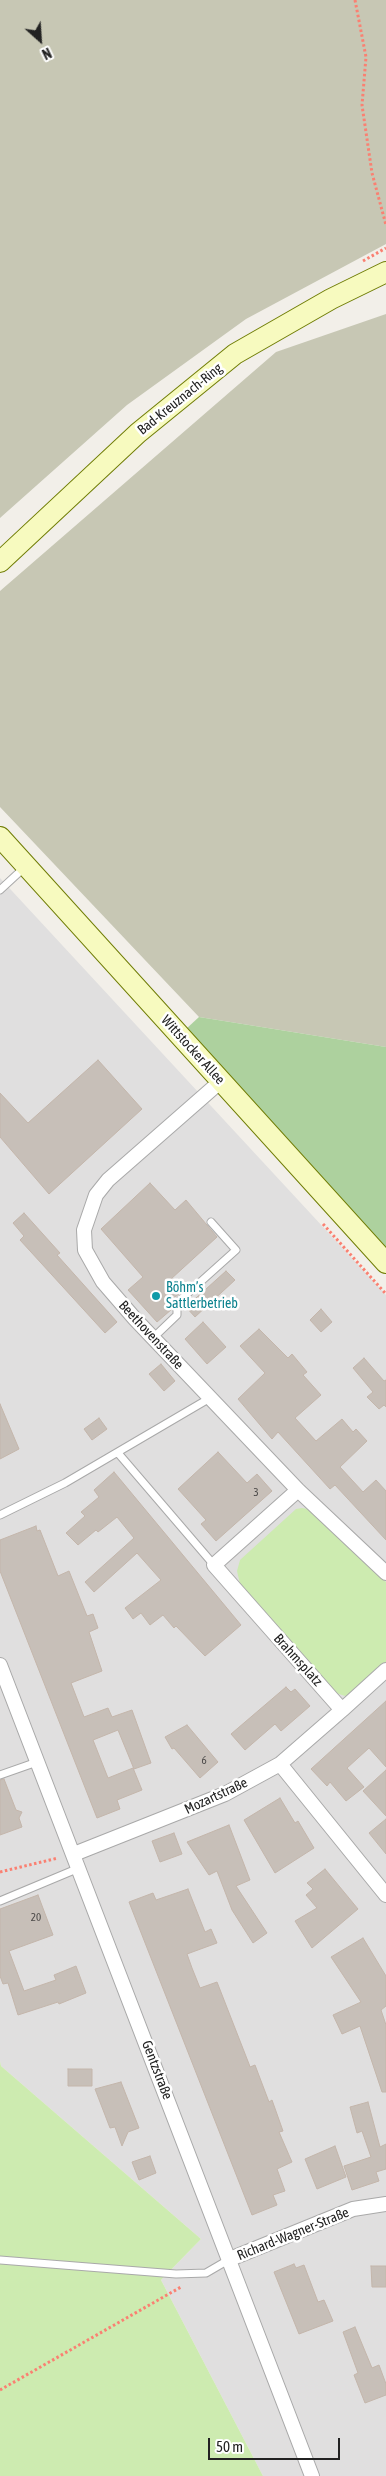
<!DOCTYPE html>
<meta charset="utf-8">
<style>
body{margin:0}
#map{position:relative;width:386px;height:2476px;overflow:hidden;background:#f2efe9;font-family:"Asap Condensed",sans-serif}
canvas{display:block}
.north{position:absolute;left:15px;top:15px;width:50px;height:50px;-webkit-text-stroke:4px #fff;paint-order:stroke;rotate:154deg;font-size:14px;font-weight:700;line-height:20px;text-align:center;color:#222}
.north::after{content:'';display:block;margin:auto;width:18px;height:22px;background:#222;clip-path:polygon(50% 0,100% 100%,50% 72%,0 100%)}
.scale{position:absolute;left:208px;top:2438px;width:132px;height:22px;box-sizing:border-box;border:2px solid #222;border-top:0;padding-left:6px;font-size:15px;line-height:18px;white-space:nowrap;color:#222;-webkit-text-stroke:4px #fff;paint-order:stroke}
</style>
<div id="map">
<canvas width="386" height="2476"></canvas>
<div class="north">N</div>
<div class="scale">50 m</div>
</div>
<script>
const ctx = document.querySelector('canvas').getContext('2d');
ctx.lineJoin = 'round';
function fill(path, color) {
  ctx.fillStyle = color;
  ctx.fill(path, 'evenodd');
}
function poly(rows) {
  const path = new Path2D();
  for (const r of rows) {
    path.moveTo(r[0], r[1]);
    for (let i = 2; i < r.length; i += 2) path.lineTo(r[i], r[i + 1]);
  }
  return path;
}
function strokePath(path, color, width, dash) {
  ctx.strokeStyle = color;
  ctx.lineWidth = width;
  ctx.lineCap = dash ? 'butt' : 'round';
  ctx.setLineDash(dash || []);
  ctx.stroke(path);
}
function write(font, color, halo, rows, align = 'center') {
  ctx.font = font + ' "Asap Condensed",sans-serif';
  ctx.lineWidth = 5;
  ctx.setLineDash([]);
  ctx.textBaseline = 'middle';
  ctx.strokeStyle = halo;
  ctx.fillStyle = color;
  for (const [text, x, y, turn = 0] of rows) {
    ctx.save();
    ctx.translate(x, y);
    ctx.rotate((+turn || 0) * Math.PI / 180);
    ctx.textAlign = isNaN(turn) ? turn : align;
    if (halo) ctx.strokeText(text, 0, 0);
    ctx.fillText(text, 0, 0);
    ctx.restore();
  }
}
fill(poly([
 [0,878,386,1295,386,2476,263,2476,161,2280,201,2239,1,2066,0,2061]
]), '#e0dfdf');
fill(poly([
 [0,0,386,0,386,244,246,319,127,405,0,518],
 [386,314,386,1047,199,1017,0,807,0,591,276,352]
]), '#c7c7b4');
fill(poly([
 [302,1508,308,1509,386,1582,386,1662,354,1692,345,1696,336,1693,240,1584,237,1571,240,1560,296,1509],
 [0,2061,1,2066,201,2239,161,2280,263,2476,0,2476]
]), '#cdebb0');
fill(poly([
 [199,1017,386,1047,386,1250,186,1029]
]), '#add19e');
const building = poly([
 [98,1060,142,1109,49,1194,0,1137,0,1093,28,1123,98,1060],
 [150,1183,175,1210,186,1200,217,1237,171,1279,182,1291,172,1300,172,1309,157,1322,128,1290,143,1277,101,1229,150,1183],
 [24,1213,60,1253,57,1255,117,1322,105,1333,20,1240,24,1236,13,1223,24,1213],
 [226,1271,235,1280,195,1317,186,1307,226,1271],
 [321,1309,332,1322,321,1332,310,1320,321,1309],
 [203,1322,226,1347,207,1364,185,1339,203,1322],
 [259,1329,288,1358,292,1354,307,1372,303,1375,321,1395,295,1418,316,1441,342,1419,353,1432,356,1429,367,1441,340,1467,363,1492,376,1480,386,1491,386,1540,335,1485,330,1489,278,1432,272,1439,238,1399,265,1373,240,1346,259,1329],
 [364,1358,384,1381,386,1380,386,1407,384,1405,379,1409,367,1397,373,1392,353,1368,364,1358],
 [161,1364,175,1381,164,1391,149,1374,161,1364],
 [0,1404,19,1449,0,1459,0,1404],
 [99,1418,107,1429,92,1440,84,1429,99,1418],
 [218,1452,247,1483,257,1474,272,1491,216,1541,201,1524,206,1520,178,1489,218,1452],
 [114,1472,241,1625,205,1656,176,1626,174,1628,163,1615,150,1625,141,1613,133,1619,125,1608,161,1580,137,1553,94,1592,85,1582,134,1538,117,1517,98,1532,96,1530,78,1545,66,1533,85,1516,81,1512,99,1497,94,1490,114,1472],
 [36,1526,37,1531,40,1530,58,1576,69,1571,87,1616,93,1614,98,1628,89,1632,102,1671,71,1683,84,1717,108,1708,112,1717,132,1710,151,1763,134,1769,118,1730,93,1740,108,1778,133,1768,142,1790,117,1800,120,1809,97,1818,0,1571,0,1540,36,1526],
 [286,1687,291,1692,295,1689,310,1706,281,1731,275,1724,245,1750,231,1734,286,1687],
 [386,1701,386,1767,369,1748,347,1768,364,1787,346,1801,330,1782,327,1786,311,1769,386,1701],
 [187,1725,218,1762,200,1778,174,1748,172,1749,165,1737,187,1725],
 [386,1770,386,1816,363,1791,386,1770],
 [4,1779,16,1810,22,1812,19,1818,22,1827,0,1835,0,1780,4,1779],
 [280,1798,295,1823,298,1821,314,1848,275,1873,244,1820,280,1798],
 [386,1819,386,1854,369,1833,386,1819],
 [229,1825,250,1880,236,1886,267,1933,253,1943,232,1910,217,1871,209,1875,187,1842,229,1825],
 [174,1833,182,1854,160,1862,152,1841,174,1833],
 [325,1869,358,1909,312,1948,295,1921,317,1908,306,1895,313,1889,307,1883,325,1869],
 [188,1889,205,1932,211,1929,217,1943,187,1954,192,1968,200,1988,217,1982,249,2064,250,2067,255,2065,269,2102,272,2100,283,2131,279,2132,292,2162,277,2169,285,2191,273,2195,277,2205,252,2215,129,1902,153,1893,156,1900,188,1889],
 [38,1895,53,1935,9,1951,24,1991,56,1980,54,1975,76,1966,86,1993,59,2004,58,2002,18,2015,8,1983,3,1984,0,1976,0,1909,38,1895],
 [363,1938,386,1976,386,2006,381,2010,386,2025,386,2092,382,2092,360,2026,342,2034,333,2015,361,2002,331,1957,363,1938],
 [68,2069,92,2069,92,2086,68,2086,68,2069],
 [121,2082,139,2128,128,2132,122,2146,115,2127,110,2128,95,2089,121,2082],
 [368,2102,380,2147,386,2144,386,2169,376,2172,379,2181,352,2190,344,2166,371,2157,362,2131,357,2133,350,2107,368,2102],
 [335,2146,346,2177,317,2189,305,2159,335,2146],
 [150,2156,156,2173,139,2180,132,2162,150,2156],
 [294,2264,296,2268,304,2265,318,2302,324,2300,333,2321,299,2334,274,2272,294,2264],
 [371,2266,386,2266,386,2287,372,2287,371,2266],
 [355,2327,372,2368,379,2365,386,2384,386,2395,365,2403,354,2375,358,2373,343,2332,355,2327]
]);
fill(building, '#c7bfb8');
strokePath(building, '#c4b6ab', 1);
const lane = poly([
 [0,890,26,866],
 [153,1338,177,1315,177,1303,236,1250,211,1222],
 [118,1453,214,1565],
 [0,1515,65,1483,210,1398],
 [0,1775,37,1762],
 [0,1901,79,1868],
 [0,2260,176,2274,206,2273,230,2259]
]);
const street = poly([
 [221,1081,108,1180,96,1195,84,1230,85,1250,103,1282,135,1319,298,1490,386,1573],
 [298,1490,214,1565,342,1710,386,1670],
 [0,1665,312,2476],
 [280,1764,386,1895],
 [74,1854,225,1794,280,1764,342,1710],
 [230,2259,353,2209,386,2204]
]);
const secondary = poly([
 [0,562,138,433,235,354,331,299,386,272],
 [0,837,386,1263]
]);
strokePath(lane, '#a9a9a9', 9);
strokePath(street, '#a9a9a9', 16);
strokePath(secondary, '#707d05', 22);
strokePath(poly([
 [355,0,366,57,362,105,372,173,386,225],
 [363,261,386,248],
 [323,1224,386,1294],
 [0,1872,58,1858],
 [0,2390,181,2287]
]), '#fa8072', 3, [2.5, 2.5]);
strokePath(lane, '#fff', 7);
strokePath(street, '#fff', 14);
strokePath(secondary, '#f7fabf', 20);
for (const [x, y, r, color] of [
 [156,1296,5,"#0f9aa8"]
]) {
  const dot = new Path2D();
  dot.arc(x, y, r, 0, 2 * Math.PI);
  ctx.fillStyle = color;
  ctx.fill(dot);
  strokePath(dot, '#fff', 2);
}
write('11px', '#4b4948', null, [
 ["3",256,1493],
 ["6",204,1761],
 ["20",36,1918]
]);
write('14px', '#222', '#fff', [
 ["Bad-Kreuznach-Ring",180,399,-39],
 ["Wittstocker Allee",193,1050,48],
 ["Beethovenstraße",151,1335,47],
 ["Brahmsplatz",298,1660,48],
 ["Mozartstraße",216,1796,-25],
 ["Gentzstraße",157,2070,69],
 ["Richard-Wagner-Straße",293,2234,-22]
]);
write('14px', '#0d838f', '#fff', [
 ["Böhm’s",166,1288],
 ["Sattlerbetrieb",166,1304]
], 'left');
</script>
